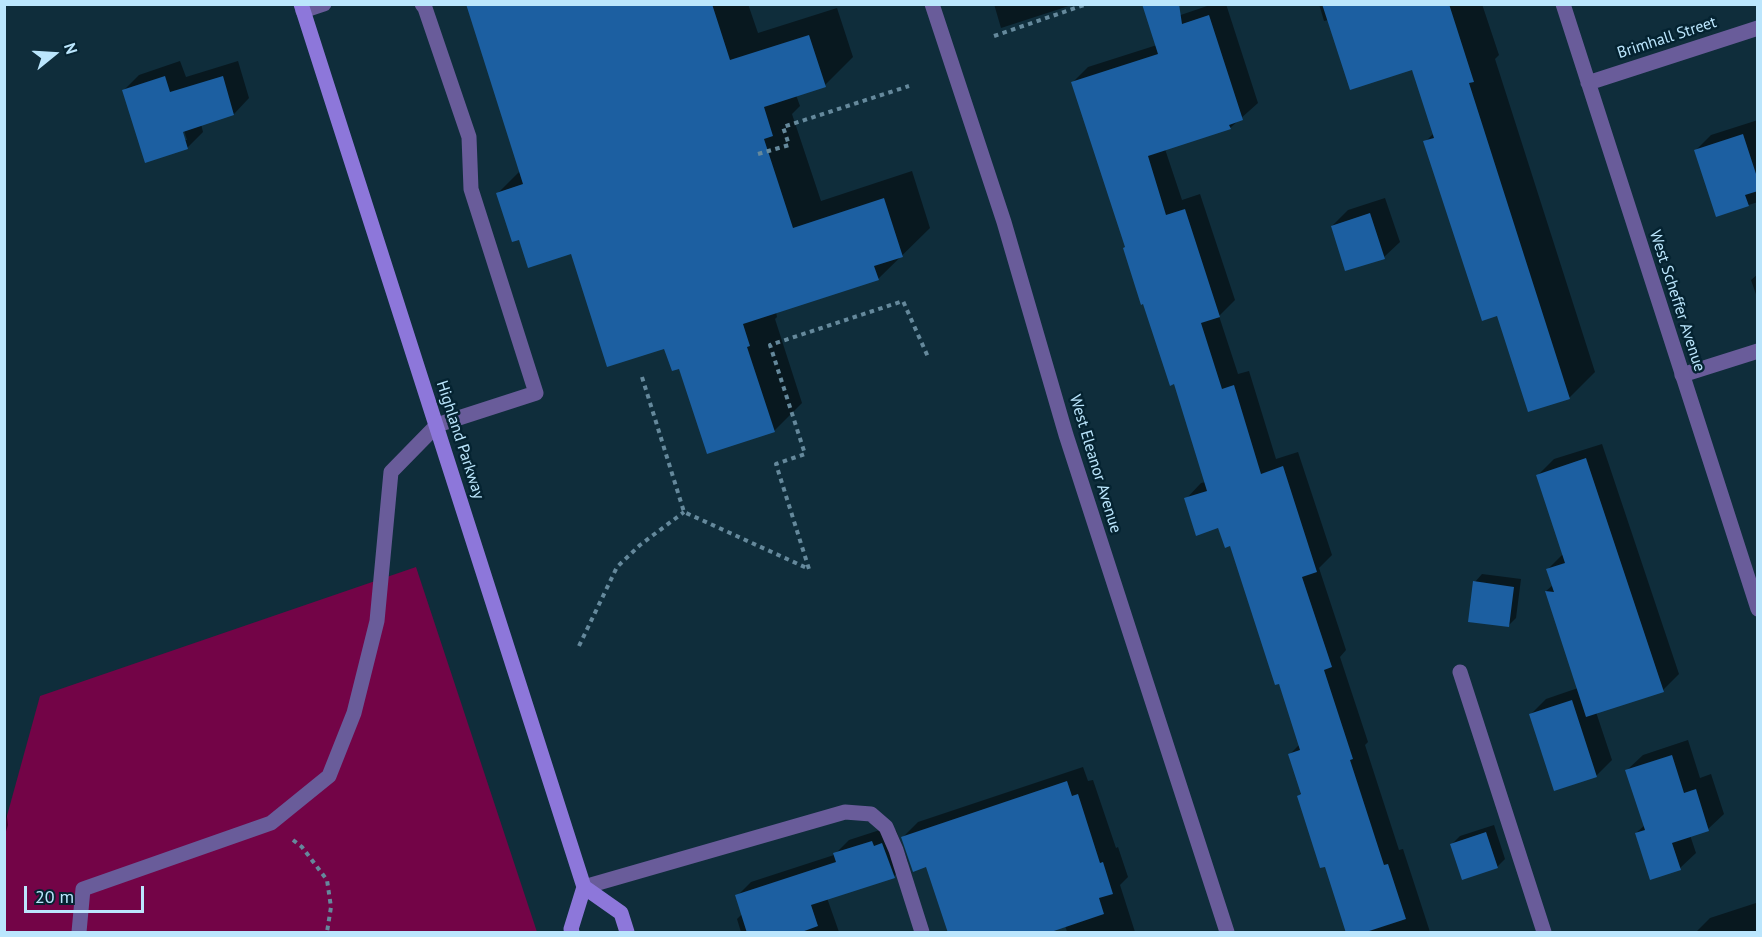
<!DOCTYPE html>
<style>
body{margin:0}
#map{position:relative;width:1762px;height:937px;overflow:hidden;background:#0f2d3b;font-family:"PT Sans",sans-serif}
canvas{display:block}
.frame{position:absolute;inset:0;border:6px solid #bbe6fd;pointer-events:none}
.north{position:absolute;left:24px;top:24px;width:60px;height:60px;-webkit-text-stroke:4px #052331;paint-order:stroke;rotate:72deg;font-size:16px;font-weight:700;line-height:24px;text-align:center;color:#bbe6fd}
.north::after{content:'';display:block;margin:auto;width:21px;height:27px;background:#bbe6fd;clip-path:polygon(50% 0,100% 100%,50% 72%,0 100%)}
.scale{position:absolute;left:24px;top:886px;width:120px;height:27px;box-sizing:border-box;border:3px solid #bbe6fd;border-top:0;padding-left:8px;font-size:18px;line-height:21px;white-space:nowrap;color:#bbe6fd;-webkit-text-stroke:4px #052331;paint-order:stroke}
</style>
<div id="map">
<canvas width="1762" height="937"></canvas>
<div class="frame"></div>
<div class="north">N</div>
<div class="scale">20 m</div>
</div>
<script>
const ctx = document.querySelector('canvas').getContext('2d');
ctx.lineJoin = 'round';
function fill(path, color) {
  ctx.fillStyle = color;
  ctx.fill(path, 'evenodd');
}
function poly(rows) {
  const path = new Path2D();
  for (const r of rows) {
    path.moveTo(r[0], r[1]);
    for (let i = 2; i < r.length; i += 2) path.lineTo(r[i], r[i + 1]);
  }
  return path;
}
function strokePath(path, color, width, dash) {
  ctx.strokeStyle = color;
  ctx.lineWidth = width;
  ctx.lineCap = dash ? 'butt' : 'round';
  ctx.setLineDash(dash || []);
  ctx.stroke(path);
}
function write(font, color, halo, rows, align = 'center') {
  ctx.font = font + ' "PT Sans",sans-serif';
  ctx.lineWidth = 5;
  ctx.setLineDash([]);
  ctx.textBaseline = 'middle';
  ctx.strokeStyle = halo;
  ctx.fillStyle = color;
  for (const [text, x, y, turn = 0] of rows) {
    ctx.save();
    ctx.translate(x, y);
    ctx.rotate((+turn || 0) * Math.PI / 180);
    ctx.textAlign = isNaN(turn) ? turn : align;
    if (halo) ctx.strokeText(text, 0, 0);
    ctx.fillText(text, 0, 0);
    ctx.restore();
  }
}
fill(poly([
 [416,567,537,932,5,932,5,823,40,696]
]), '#730447');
fill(poly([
 [468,4,748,4,758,33,837,8,853,57,825,85,796,95,800,106,792,114,821,201,912,171,930,228,878,279,776,312,777,317,775,319,802,403,774,431,680,367,665,347,572,252,520,238,498,193,520,171],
 [994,4,1075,4,1001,28],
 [1213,4,1226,4,1258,103,1230,128,1165,149,1182,200,1200,194,1235,300,1219,316,1238,374,1249,371,1276,459,1298,452,1332,555,1319,568,1346,650,1340,657,1368,742,1365,745,1399,850,1403,849,1430,932,1348,932,1326,865,1298,796,1302,792,1290,754,1300,744,1231,544,1219,527,1186,499,1201,483,1206,482,1175,382,1127,246,1073,82,1088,67,1157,45,1169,19],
 [1319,4,1482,4,1499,55,1495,59,1595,372,1570,397,1529,411,1498,314,1425,142,1434,133,1413,68,1329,20,1324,21],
 [180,61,186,77,238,61,249,98,234,114,201,124,203,132,188,147,146,161,124,90,139,75],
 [182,124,187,140,184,140],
 [1758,120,1758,202,1717,215,1696,150,1711,135],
 [1385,198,1400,242,1384,257,1332,226,1348,210],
 [1758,274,1758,300,1751,280],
 [1602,444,1679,674,1663,690,1596,712,1612,760,1596,776,1531,714,1546,699,1578,688,1546,591,1553,585,1548,569,1564,553,1538,475,1554,459],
 [1482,574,1521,579,1516,618,1508,626,1475,582],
 [1688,740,1700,778,1711,774,1724,814,1708,829,1690,835,1696,853,1680,868,1636,833,1645,825,1627,770,1643,755],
 [1083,767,1088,781,1093,780,1116,848,1118,847,1128,877,1120,885,1135,932,1067,932,1065,925,927,865,903,837,918,822],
 [4,793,8,825,4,838],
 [1494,825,1505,859,1497,867,1452,844,1460,836],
 [886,828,888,833,896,830,908,862,894,876,827,898,839,932,741,932,737,919,743,913,737,896,751,882,834,855,849,840],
 [1756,903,1758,932,1696,932,1710,918]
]), '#0007');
fill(poly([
 [466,4,712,4,730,60,809,35,826,87,764,107,773,136,764,139,793,228,884,198,903,257,874,266,879,280,743,324,750,346,747,347,775,432,707,454,679,369,672,371,664,349,607,367,571,254,528,268,519,240,512,242,496,193,523,184],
 [1142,4,1179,4,1182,24,1209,15,1243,120,1229,125,1231,129,1148,156,1166,215,1185,209,1220,317,1201,323,1222,389,1234,385,1261,474,1283,466,1317,572,1302,577,1332,667,1324,670,1353,759,1350,760,1384,865,1388,864,1406,919,1363,933,1346,933,1325,867,1320,868,1297,796,1301,794,1288,754,1300,750,1279,684,1275,685,1230,546,1225,548,1218,528,1196,536,1184,498,1207,491,1174,384,1170,386,1143,304,1141,305,1123,248,1125,247,1071,82,1158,54],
 [1322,4,1449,4,1474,82,1469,83,1570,399,1528,412,1497,316,1482,321,1423,141,1434,138,1412,70,1350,90],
 [165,76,170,92,223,76,234,115,183,132,188,149,145,163,122,90],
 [1743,134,1758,180,1758,191,1745,195,1749,206,1716,217,1694,150],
 [1370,213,1385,259,1345,271,1331,226],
 [1586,458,1664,692,1586,717,1545,591,1554,592,1546,569,1565,563,1536,475],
 [1473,581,1514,587,1509,627,1468,622],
 [1572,700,1597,777,1554,791,1529,714],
 [1672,755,1684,793,1696,789,1709,831,1672,843,1681,870,1650,880,1635,833,1645,830,1625,770],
 [1067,781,1072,796,1078,794,1100,863,1103,862,1113,894,1099,898,1104,914,1048,933,948,933,926,867,913,872,901,837],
 [1486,832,1498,868,1462,880,1450,844],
 [872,841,874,846,882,843,895,878,811,905,818,926,799,933,747,933,735,895,836,862,833,853]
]), '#1c5fa1');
strokePath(poly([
 [994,36,1087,4],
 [758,154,789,145,783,127,909,86],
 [642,377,684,512,809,569,776,464,805,454,770,345,903,301,928,357],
 [579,646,617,567,640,545,684,512],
 [293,840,302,847,327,880,331,907,327,932]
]), '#65899c', 4, [4.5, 4.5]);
strokePath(poly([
 [303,11,324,4],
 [1682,375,1758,351],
 [1460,672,1544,932],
 [584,887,845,812,871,814,886,827,896,850,922,932],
 [79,932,83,889,271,823,329,776,354,713,377,621,391,472,437,425,536,393,471,189,469,137,425,8,422,4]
]), '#695c9a', 15);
strokePath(poly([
 [932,4,1004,222,1066,435,1227,932],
 [1563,4,1758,609],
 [1588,83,1758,28]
]), '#695c9a', 15);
strokePath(poly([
 [301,4,584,887,571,929,572,932],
 [584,887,621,913,627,932]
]), '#8d77da', 15);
write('16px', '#bbe6fd', '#052331', [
 ["Brimhall Street",1667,38,-18],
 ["West Scheffer Avenue",1677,301,72],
 ["Highland Parkway",460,440,72],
 ["West Eleanor Avenue",1095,464,73]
]);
</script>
